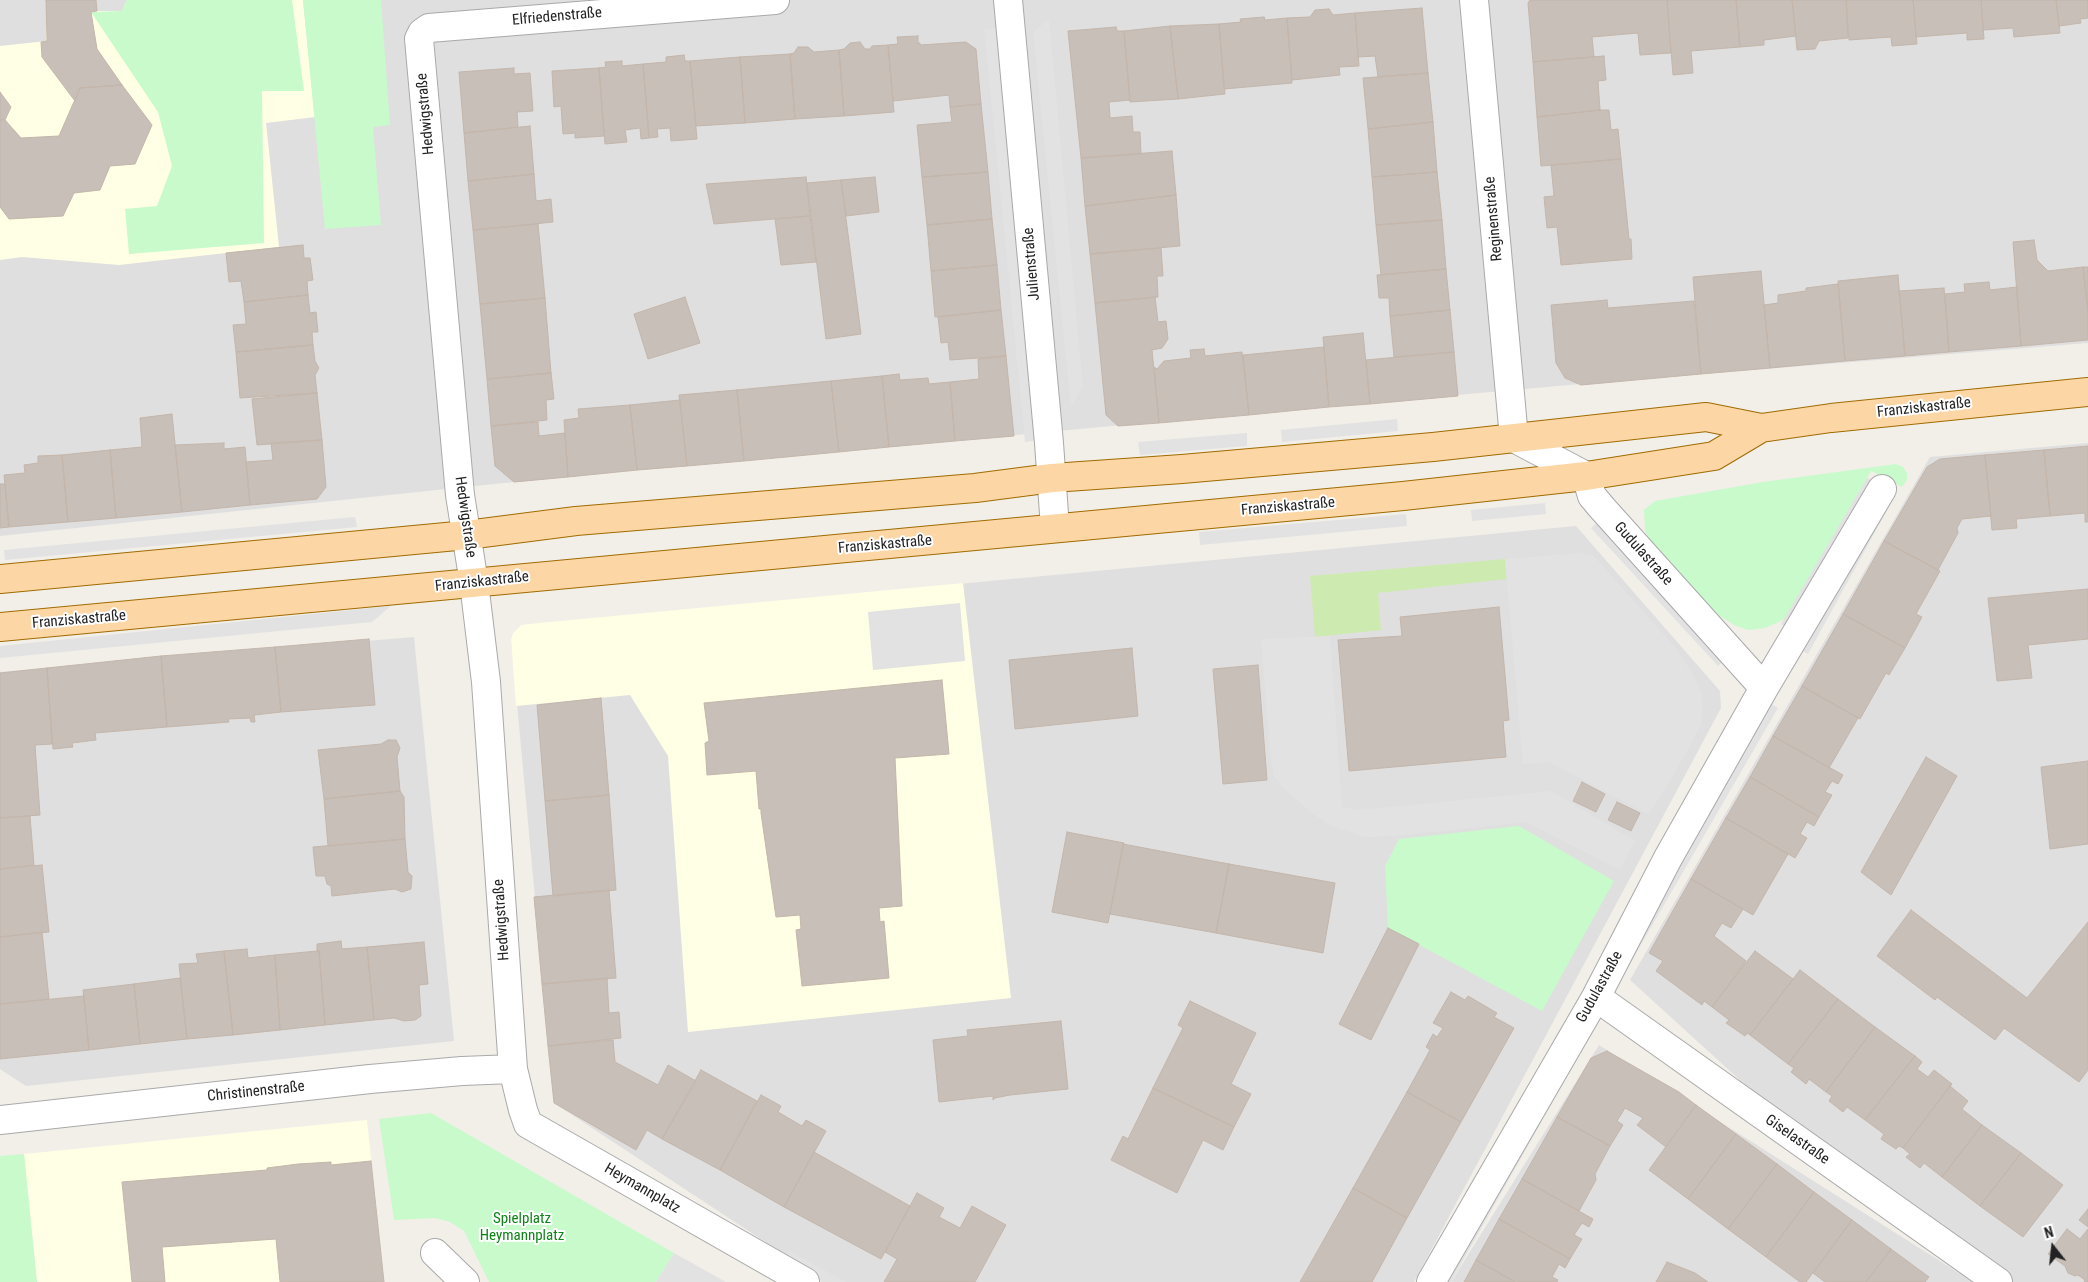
<!DOCTYPE html>
<meta charset="utf-8">
<style>
body{margin:0}
#map{position:relative;width:2088px;height:1282px;overflow:hidden;background:#f2efe9;font-family:"Roboto Condensed",sans-serif}
canvas{display:block}
.north{position:absolute;left:2028px;top:1222px;width:50px;height:50px;-webkit-text-stroke:4px #fff;paint-order:stroke;rotate:344deg;font-size:14px;font-weight:700;line-height:20px;text-align:center;color:#222}
.north::after{content:'';display:block;margin:auto;width:18px;height:22px;background:#222;clip-path:polygon(50% 0,100% 100%,50% 72%,0 100%)}
</style>
<div id="map">
<canvas width="2088" height="1282"></canvas>
<div class="north">N</div>
</div>
<script>
const ctx = document.querySelector('canvas').getContext('2d');
ctx.lineJoin = 'round';
function fill(path, color) {
  ctx.fillStyle = color;
  ctx.fill(path, 'evenodd');
}
function poly(rows) {
  const path = new Path2D();
  for (const r of rows) {
    path.moveTo(r[0], r[1]);
    for (let i = 2; i < r.length; i += 2) path.lineTo(r[i], r[i + 1]);
  }
  return path;
}
function strokePath(path, color, width, dash) {
  ctx.strokeStyle = color;
  ctx.lineWidth = width;
  ctx.lineCap = dash ? 'butt' : 'round';
  ctx.setLineDash(dash || []);
  ctx.stroke(path);
}
function write(font, color, halo, rows, align = 'center') {
  ctx.font = font + ' "Roboto Condensed",sans-serif';
  ctx.lineWidth = 4;
  ctx.setLineDash([]);
  ctx.textBaseline = 'middle';
  ctx.strokeStyle = halo;
  ctx.fillStyle = color;
  for (const [text, x, y, turn = 0] of rows) {
    ctx.save();
    ctx.translate(x, y);
    ctx.rotate((+turn || 0) * Math.PI / 180);
    ctx.textAlign = isNaN(turn) ? turn : align;
    if (halo) ctx.strokeText(text, 0, 0);
    ctx.fillText(text, 0, 0);
    ctx.restore();
  }
}
fill(poly([
 [0,0,2088,0,2088,343,1580,384,1112,426,494,484,0,536],
 [2088,443,2088,1282,2004,1282,1830,1162,1630,980,1930,457],
 [1576,526,1720,691,1721,708,1414,1282,826,1282,554,1103,511,639,513,633,521,625],
 [414,637,454,1041,26,1086,0,1069,0,672],
 [1599,1045,1973,1282,1451,1282]
]), '#e0dfdf');
fill(poly([
 [127,0,303,0,315,117,266,123,279,247,119,265,22,257,0,260,0,46,46,41,46,16,97,11,122,11],
 [963,583,1011,998,688,1032,668,756,630,695,516,706,511,639,513,633,521,625,528,624],
 [367,1120,384,1282,37,1282,24,1154]
]), '#ffffe5');
fill(poly([
 [1505,559,1507,579,1378,593,1381,630,1315,637,1310,576]
]), '#cdebb0');
fill(poly([
 [127,0,292,0,304,91,262,91,264,243,129,254,125,209,157,206,172,166,158,112,91,12,122,11],
 [303,0,381,0,390,125,373,127,381,225,325,229],
 [1896,464,1903,467,1907,473,1907,480,1902,487,1871,471,1795,607,1783,620,1765,628,1748,630,1736,626,1718,615,1649,539,1645,530,1644,510,1655,501,1763,482],
 [1519,826,1614,881,1542,1011,1388,928,1385,866,1399,839],
 [431,1113,674,1253,656,1282,489,1282,464,1231,450,1222,435,1218,394,1220,379,1119],
 [24,1154,37,1282,0,1282,0,1156]
]), '#c8facc');
fill(poly([
 [1049,19,1083,387,1071,407,1033,32],
 [997,28,1038,440,1025,442,984,29],
 [1397,419,1398,431,1282,442,1281,430],
 [1247,433,1247,446,1140,455,1138,442],
 [1867,478,1877,483,1791,630,1781,624],
 [1887,486,1897,492,1808,654,1798,649],
 [1545,503,1546,514,1472,521,1471,510],
 [1406,514,1407,526,1200,545,1199,532],
 [355,517,357,527,5,560,4,550],
 [1600,520,1727,658,1718,666,1591,528],
 [1581,553,1593,555,1674,646,1693,674,1701,692,1703,709,1701,724,1687,752,1649,815,1549,762,1523,764,1505,559],
 [960,603,965,661,873,670,868,612],
 [391,606,372,622,0,658,0,646],
 [1330,636,1342,807,1358,810,1551,791,1635,841,1620,870,1526,822,1396,836,1364,837,1329,825,1313,814,1284,789,1274,776,1271,762,1261,639],
 [1769,702,1778,708,1624,974,1616,969],
 [1588,1039,1451,1282,1439,1282],
 [788,1250,846,1282,822,1282,782,1260],
 [674,1253,726,1282,656,1282]
]), '#e2e2e2');
const building = poly([
 [46,0,96,0,97,11,91,12,97,49,122,85,80,88,75,101,42,57,41,42,47,41,46,0],
 [1530,0,1667,0,1671,53,1640,55,1638,33,1592,37,1594,57,1533,62,1528,3,1530,0],
 [1667,0,1736,0,1740,47,1691,51,1693,73,1673,75,1667,0],
 [1736,0,1792,0,1796,36,1764,40,1764,45,1740,47,1736,0],
 [1792,0,1846,0,1848,38,1819,41,1815,49,1797,50,1792,0],
 [1846,0,1913,0,1917,44,1892,46,1891,37,1849,40,1846,0],
 [1913,0,1981,0,1984,39,1967,40,1967,33,1916,37,1913,0],
 [1981,0,2056,0,2060,33,2014,37,2013,28,1983,30,1981,0],
 [2056,0,2088,0,2088,18,2080,19,2081,23,2059,26,2056,0],
 [1422,8,1428,73,1378,77,1375,56,1358,57,1355,13,1422,8],
 [1329,9,1333,15,1355,13,1359,66,1339,67,1340,75,1292,80,1287,18,1310,17,1315,10,1329,9],
 [1264,17,1265,20,1287,18,1292,83,1224,89,1219,24,1241,22,1240,19,1264,17],
 [1219,24,1225,94,1178,99,1170,26,1219,24],
 [1170,26,1178,99,1130,102,1124,31,1170,26],
 [1116,27,1117,31,1124,31,1130,100,1109,102,1110,118,1132,116,1133,132,1140,132,1141,154,1081,158,1068,31,1116,27],
 [918,36,918,43,920,43,920,45,966,42,976,49,981,104,950,107,949,95,893,101,888,45,898,44,897,37,918,36],
 [860,42,865,49,870,49,872,46,888,45,894,112,844,116,839,50,844,49,850,43,860,42],
 [798,47,808,47,814,52,839,50,844,116,795,119,790,54,794,53,798,47],
 [790,54,795,119,745,123,740,57,790,54],
 [684,55,685,61,690,61,697,139,671,141,670,128,657,129,658,137,649,138,643,64,666,62,666,57,684,55],
 [1604,56,1606,80,1598,81,1600,110,1537,117,1533,62,1604,56],
 [740,57,745,123,696,126,690,61,740,57],
 [622,61,622,66,643,64,649,138,641,139,640,128,625,130,627,142,605,144,599,68,606,67,605,62,622,61],
 [514,68,514,74,530,73,533,111,517,112,518,127,464,133,459,72,514,68],
 [599,68,604,136,575,138,575,133,563,134,561,106,554,107,552,71,599,68],
 [1428,73,1433,122,1368,129,1363,78,1428,73],
 [122,85,152,125,135,164,110,166,100,190,74,193,63,216,9,219,0,207,0,120,5,120,21,138,59,136,80,88,122,85],
 [0,92,11,107,5,120,0,120,0,92],
 [981,104,988,172,922,177,917,125,952,122,950,107,981,104],
 [1600,110,1609,110,1611,130,1618,129,1621,159,1541,166,1537,117,1600,110],
 [1433,122,1437,172,1372,177,1368,129,1433,122],
 [530,126,534,174,468,181,464,133,530,126],
 [1172,151,1176,195,1085,206,1081,158,1172,151],
 [1621,159,1629,239,1631,239,1632,259,1561,265,1557,227,1547,228,1544,197,1554,196,1551,165,1621,159],
 [988,172,992,219,927,225,922,177,988,172],
 [1437,172,1442,220,1376,225,1372,177,1437,172],
 [534,174,536,201,551,199,553,222,473,230,468,181,534,174],
 [806,177,810,216,714,224,706,184,806,177],
 [875,177,879,212,846,216,841,180,875,177],
 [841,180,861,334,826,339,807,183,841,180],
 [1176,195,1180,246,1090,254,1085,206,1176,195],
 [810,216,816,262,781,265,775,219,810,216],
 [992,219,997,265,931,271,927,225,992,219],
 [1442,220,1446,269,1381,275,1376,225,1442,220],
 [538,224,545,298,480,304,473,230,538,224],
 [2034,240,2037,260,2048,271,2083,267,2088,312,2088,340,2021,346,2013,242,2034,240],
 [303,245,304,258,310,258,313,280,307,281,308,295,244,302,241,281,229,282,226,253,303,245],
 [1161,248,1163,276,1157,276,1158,297,1095,303,1090,254,1161,248],
 [997,265,1001,310,935,317,931,271,997,265],
 [2083,267,2088,267,2088,312,2083,267],
 [1446,269,1450,310,1390,316,1389,298,1379,298,1377,275,1446,269],
 [1761,271,1770,368,1701,374,1693,277,1761,271],
 [1898,275,1905,356,1845,361,1838,281,1898,275],
 [1989,282,1990,290,2017,287,2021,346,1949,352,1945,294,1965,292,1964,284,1989,282],
 [1838,284,1845,361,1770,368,1764,305,1778,303,1778,295,1806,291,1806,288,1838,284],
 [1944,288,1949,352,1905,356,1899,291,1944,288],
 [308,295,310,313,316,312,318,332,312,332,313,345,236,352,233,325,246,324,244,302,308,295],
 [685,297,700,343,648,359,634,314,685,297],
 [1155,297,1158,322,1166,321,1168,339,1162,348,1152,350,1159,423,1118,426,1106,415,1095,303,1155,297],
 [545,298,551,373,487,379,480,304,545,298],
 [1607,300,1608,308,1694,301,1701,374,1581,385,1565,378,1556,363,1551,305,1607,300],
 [1001,310,1006,356,950,360,948,342,941,343,938,317,1001,310],
 [1450,310,1454,352,1394,357,1390,316,1450,310],
 [1363,333,1370,404,1329,407,1323,337,1363,333],
 [313,345,315,361,319,368,315,375,317,393,240,398,236,352,313,345],
 [1324,347,1329,407,1249,415,1243,355,1324,347],
 [1204,349,1205,356,1242,352,1249,415,1159,423,1154,367,1157,369,1164,361,1191,358,1190,350,1204,349],
 [1454,352,1458,396,1370,404,1366,360,1454,352],
 [1006,356,1014,436,955,441,950,382,979,379,978,359,1006,356],
 [551,373,554,399,546,400,547,420,491,426,487,379,551,373],
 [899,374,900,380,928,378,929,384,950,382,955,441,889,447,882,376,899,374],
 [882,376,889,447,839,452,831,381,882,376],
 [831,381,839,452,744,461,737,390,831,381],
 [737,390,744,461,687,466,679,395,737,390],
 [317,393,322,440,257,445,252,399,317,393],
 [680,400,687,466,637,470,630,405,680,400],
 [630,405,637,470,568,477,564,420,579,418,578,409,630,405],
 [172,414,182,512,116,518,110,450,142,447,140,418,172,414],
 [538,422,539,436,565,433,568,477,514,482,495,466,491,426,538,422],
 [322,440,326,487,317,499,250,505,246,462,273,460,271,443,322,440],
 [224,443,224,449,245,447,250,505,182,512,175,445,224,443],
 [2088,446,2088,522,2085,522,2085,513,2050,516,2044,450,2088,446],
 [110,450,116,518,68,522,62,455,110,450],
 [2044,450,2050,516,2016,519,2017,528,1992,530,1985,455,2044,450],
 [62,455,68,522,9,527,4,475,25,473,24,465,38,463,38,456,62,455],
 [1985,455,1991,516,1962,519,1957,528,1958,533,1938,570,1884,541,1927,467,1940,459,1985,455],
 [0,484,5,484,9,527,0,528,0,484],
 [1884,541,1940,571,1916,614,1922,617,1905,648,1843,614,1884,541],
 [2088,589,2088,639,2028,645,2032,678,1997,681,1988,598,2088,589],
 [1499,607,1509,720,1503,721,1506,757,1349,771,1338,640,1402,636,1400,617,1499,607],
 [1843,614,1905,648,1889,675,1886,673,1860,719,1802,686,1843,614],
 [369,639,375,705,281,712,275,647,369,639],
 [275,647,281,712,254,715,255,722,251,722,250,718,228,719,229,722,167,727,161,656,275,647],
 [1132,648,1138,716,1015,729,1009,660,1132,648],
 [161,656,167,727,95,733,96,740,72,743,73,747,53,749,47,668,161,656],
 [1258,665,1267,780,1223,784,1213,669,1258,665],
 [47,668,52,744,35,745,40,815,0,818,0,673,47,668],
 [942,680,949,754,895,758,902,906,879,908,880,922,884,921,889,978,802,986,796,930,801,929,800,915,776,917,761,813,761,809,759,809,756,771,707,775,705,743,709,741,704,703,942,680],
 [1802,686,1858,718,1829,768,1773,736,1802,686],
 [601,698,609,795,545,801,537,705,601,698],
 [1773,736,1843,775,1838,784,1832,781,1825,792,1832,795,1819,817,1750,777,1773,736],
 [388,740,396,740,400,748,397,757,400,791,324,799,318,750,381,744,388,740],
 [1926,757,1957,776,1891,895,1861,872,1926,757],
 [2088,761,2088,844,2050,849,2041,767,2088,761],
 [1750,777,1819,817,1814,826,1807,822,1800,834,1807,838,1795,858,1726,818,1750,777],
 [1582,782,1605,794,1596,812,1573,801,1582,782],
 [400,791,404,797,405,839,328,846,324,799,400,791],
 [609,795,616,890,553,896,545,801,609,795],
 [1617,802,1640,813,1631,831,1608,820,1617,802],
 [30,816,34,865,0,869,0,818,30,816],
 [1726,818,1788,854,1753,915,1691,879,1726,818],
 [1067,832,1124,843,1108,923,1052,912,1067,832],
 [405,839,408,872,412,876,411,889,402,892,395,889,332,896,331,886,327,884,325,876,316,876,313,847,405,839],
 [1123,844,1229,864,1216,933,1110,914,1123,844],
 [1229,864,1335,883,1323,953,1216,933,1229,864],
 [42,865,49,932,0,937,0,869,42,865],
 [1691,879,1743,909,1731,928,1722,923,1714,936,1746,961,1712,1007,1704,1001,1702,1005,1656,971,1663,961,1649,953,1691,879],
 [609,890,616,978,542,984,534,897,609,890],
 [1911,910,2027,998,2088,922,2088,1070,2079,1082,2004,1028,1995,1040,1937,997,1935,1000,1877,956,1911,910],
 [1388,928,1419,944,1371,1040,1339,1024,1388,928],
 [42,932,49,999,0,1004,0,937,42,932],
 [341,941,342,949,367,947,374,1020,325,1025,319,951,317,951,317,944,341,941],
 [424,942,428,984,419,985,421,1016,415,1020,404,1021,394,1018,374,1020,367,947,424,942],
 [247,949,248,958,275,955,280,1030,233,1035,224,951,247,949],
 [224,951,233,1035,187,1039,179,964,198,963,196,954,224,951],
 [317,951,319,951,325,1025,280,1030,275,955,317,951],
 [1755,951,1793,979,1750,1035,1747,1033,1745,1036,1726,1023,1729,1020,1712,1007,1755,951],
 [1800,970,1838,999,1788,1064,1750,1035,1800,970],
 [180,978,187,1039,140,1044,134,984,180,978],
 [607,978,609,1013,619,1012,621,1038,548,1046,542,984,607,978],
 [134,984,140,1044,89,1050,83,990,134,984],
 [1451,992,1465,1000,1468,996,1497,1013,1494,1017,1514,1028,1461,1122,1407,1092,1430,1050,1426,1047,1433,1034,1437,1037,1443,1028,1433,1023,1451,992],
 [84,996,89,1050,0,1059,0,1004,84,996],
 [1838,999,1875,1027,1826,1092,1809,1079,1806,1084,1791,1072,1794,1068,1788,1064,1838,999],
 [1190,1001,1256,1033,1231,1084,1251,1094,1234,1127,1153,1088,1183,1028,1178,1025,1190,1001],
 [1061,1021,1068,1089,1010,1095,995,1098,993,1100,993,1096,939,1102,933,1040,968,1036,967,1030,1061,1021],
 [1875,1027,1915,1056,1865,1120,1847,1107,1843,1112,1829,1101,1832,1096,1826,1092,1875,1027],
 [613,1040,615,1062,658,1085,668,1065,696,1081,662,1139,647,1130,636,1150,554,1103,548,1046,613,1040],
 [1607,1051,1679,1092,1696,1105,1666,1147,1637,1125,1643,1118,1625,1108,1617,1121,1623,1125,1610,1146,1557,1117,1591,1058,1607,1051],
 [1915,1056,1922,1062,1917,1069,1928,1077,1934,1070,1952,1084,1903,1148,1899,1146,1896,1149,1881,1139,1884,1134,1865,1120,1915,1056],
 [701,1070,757,1101,720,1170,662,1139,701,1070],
 [1950,1086,1968,1101,1962,1109,1982,1125,1942,1177,1924,1163,1920,1168,1906,1157,1910,1154,1903,1148,1950,1086],
 [1153,1088,1234,1127,1223,1150,1203,1140,1177,1193,1111,1160,1123,1136,1128,1139,1153,1088],
 [1407,1092,1461,1122,1407,1218,1353,1188,1407,1092],
 [761,1095,781,1106,778,1112,802,1126,806,1120,826,1131,784,1207,720,1170,761,1095],
 [1696,1105,1736,1134,1688,1199,1649,1170,1696,1105],
 [1557,1117,1610,1146,1595,1174,1596,1180,1579,1211,1522,1179,1557,1117],
 [1982,1125,2021,1153,1980,1206,1942,1177,1982,1125],
 [1736,1134,1777,1164,1728,1229,1688,1199,1736,1134],
 [814,1152,910,1206,881,1259,784,1207,814,1152],
 [2021,1153,2063,1185,2023,1237,1980,1206,2021,1153],
 [371,1161,384,1282,280,1282,276,1239,162,1247,165,1282,132,1282,122,1182,267,1170,267,1168,298,1164,331,1162,331,1165,371,1161],
 [1777,1164,1814,1192,1766,1257,1728,1229,1777,1164],
 [1522,1179,1593,1219,1589,1227,1582,1223,1574,1235,1582,1239,1570,1259,1499,1219,1522,1179],
 [1353,1188,1407,1218,1372,1282,1300,1282,1353,1188],
 [1814,1192,1852,1220,1806,1282,1800,1282,1766,1257,1814,1192],
 [917,1193,944,1208,939,1217,960,1228,972,1206,1006,1225,975,1282,884,1282,897,1259,885,1252,917,1193],
 [2088,1209,2088,1227,2079,1220,2088,1209],
 [1499,1219,1570,1259,1565,1268,1559,1264,1552,1277,1558,1280,1557,1282,1515,1282,1476,1260,1499,1219],
 [1852,1220,1891,1249,1866,1282,1825,1282,1813,1273,1852,1220],
 [2067,1229,2080,1239,2088,1229,2088,1282,2084,1282,2085,1280,2078,1275,2075,1276,2068,1273,2065,1266,2048,1254,2067,1229],
 [1891,1249,1929,1277,1925,1282,1866,1282,1891,1249],
 [1476,1260,1515,1282,1464,1282,1476,1260],
 [1667,1262,1695,1273,1708,1282,1656,1282,1667,1262]
]);
fill(building, '#c7bfb8');
strokePath(building, '#c4b6ab', 1);
const minor = poly([
 [775,0,429,28,422,33,419,39,460,495,474,583,486,682,513,1069,523,1110,528,1124,805,1282],
 [1008,0,1049,443,1055,528],
 [1474,0,1514,438,1586,476,1592,496,1603,509,1764,688],
 [1596,997,1998,1282],
 [0,1120,370,1079,462,1071,513,1069],
 [435,1253,465,1282],
 [1431,1282,1596,997,1668,858,1764,688,1882,489]
]);
const major = poly([
 [0,579,467,535,576,521,975,488,1052,478,1182,469,1433,447,1706,417,1761,428,1831,418,2088,392],
 [0,627,1403,496,1586,476,1714,456,1761,428]
]);
strokePath(minor, '#a9a9a9', 30);
strokePath(major, '#a06b00', 30);
strokePath(minor, '#fff', 28);
strokePath(major, '#fcd6a4', 28);
write('15px', '#222', '#fff', [
 ["Elfriedenstraße",557,17,-5],
 ["Hedwigstraße",426,114,-95],
 ["Reginenstraße",1494,219,-95],
 ["Julienstraße",1032,264,-95],
 ["Franziskastraße",1924,408,-6],
 ["Franziskastraße",1288,507,-5],
 ["Hedwigstraße",465,517,82],
 ["Franziskastraße",885,545,-5],
 ["Gudulastraße",1643,554,48],
 ["Franziskastraße",482,582,-6],
 ["Franziskastraße",79,620,-5],
 ["Hedwigstraße",502,920,-94],
 ["Gudulastraße",1600,987,-61],
 ["Christinenstraße",256,1092,-6],
 ["Giselastraße",1797,1140,35],
 ["Heymannplatz",642,1189,30]
]);
write('15px', '#0c8416', '#fff', [
 ["Spielplatz",522,1219],
 ["Heymannplatz",522,1236]
]);
</script>
